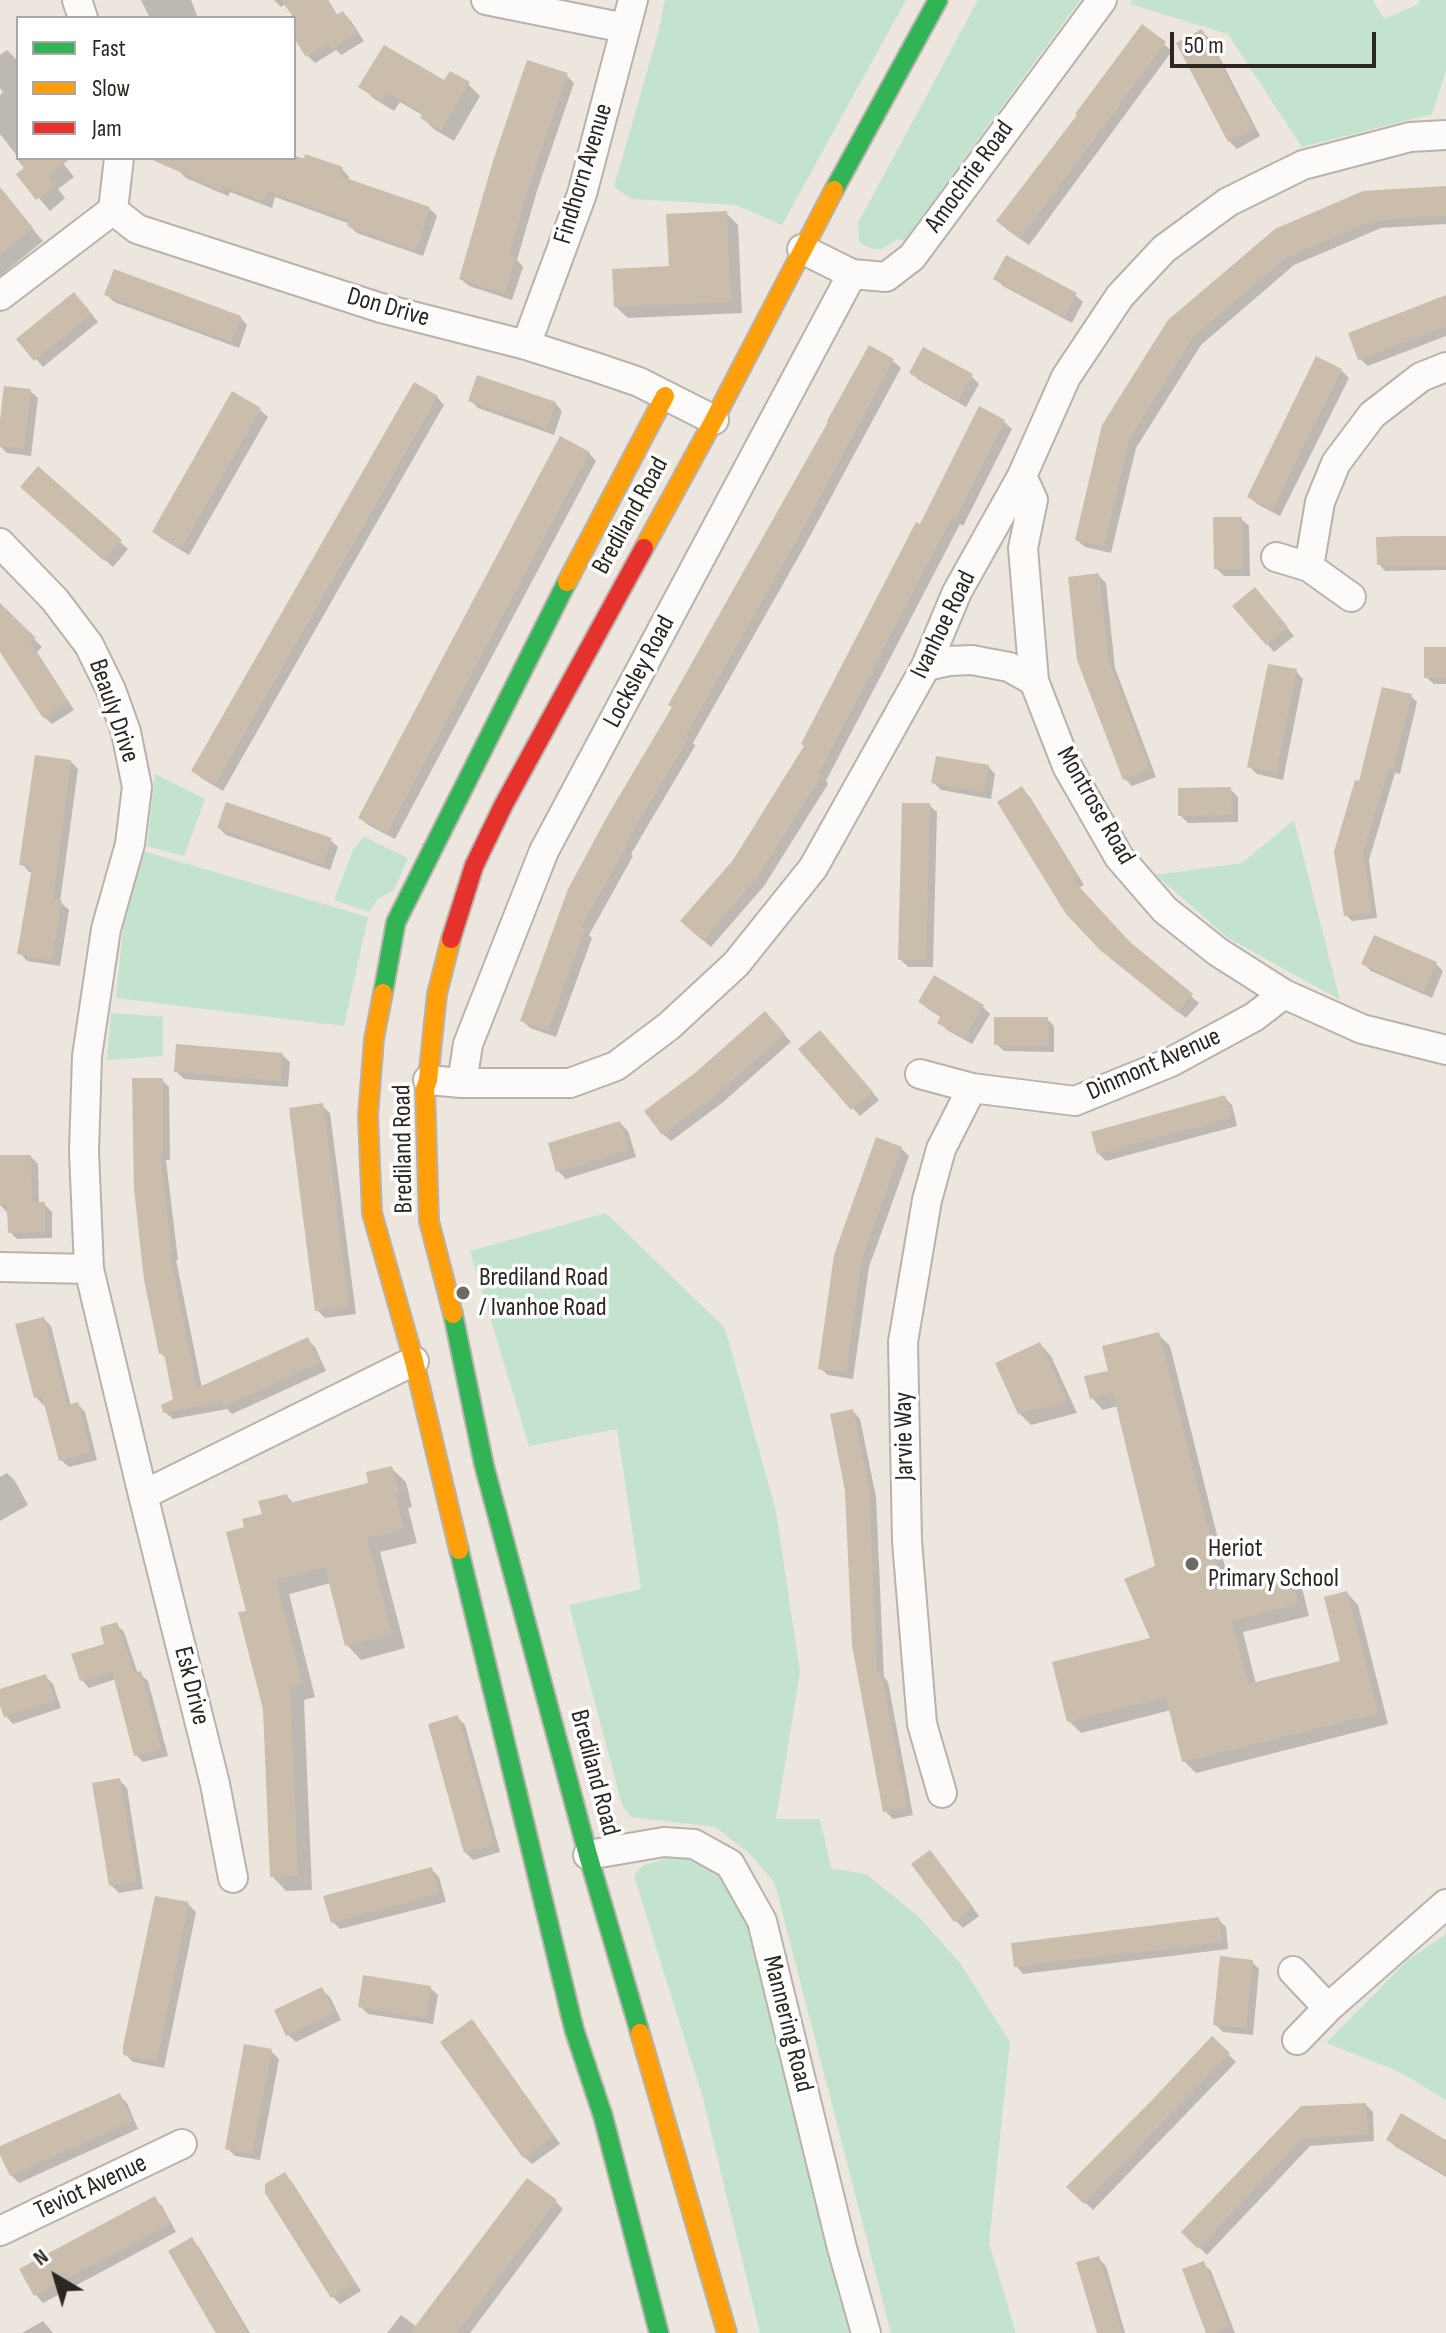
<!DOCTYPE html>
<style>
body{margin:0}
#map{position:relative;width:1446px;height:2333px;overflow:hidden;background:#ede6de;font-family:"Sofia Sans Condensed",sans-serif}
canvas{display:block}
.legend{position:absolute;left:16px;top:16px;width:280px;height:144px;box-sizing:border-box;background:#fff;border:2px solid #aaa8a6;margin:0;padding:10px 14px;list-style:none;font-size:24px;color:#2b2621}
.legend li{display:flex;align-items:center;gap:16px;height:40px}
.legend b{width:40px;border:2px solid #aaa8a6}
.north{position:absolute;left:16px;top:2237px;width:80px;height:80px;-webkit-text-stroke:6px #fff;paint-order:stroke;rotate:322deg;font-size:22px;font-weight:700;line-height:32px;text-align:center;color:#2b2621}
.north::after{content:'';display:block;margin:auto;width:28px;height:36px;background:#2b2621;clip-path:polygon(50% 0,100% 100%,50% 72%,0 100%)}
.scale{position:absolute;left:1170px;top:32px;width:206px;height:36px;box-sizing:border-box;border:4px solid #2b2621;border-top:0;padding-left:10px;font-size:24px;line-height:28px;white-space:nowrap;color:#2b2621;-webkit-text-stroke:6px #fff;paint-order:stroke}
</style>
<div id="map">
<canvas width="1446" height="2333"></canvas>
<ul class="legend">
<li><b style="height:10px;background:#30b455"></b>Fast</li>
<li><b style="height:10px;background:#ff9f0a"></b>Slow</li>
<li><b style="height:10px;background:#e5322d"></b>Jam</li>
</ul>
<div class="north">N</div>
<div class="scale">50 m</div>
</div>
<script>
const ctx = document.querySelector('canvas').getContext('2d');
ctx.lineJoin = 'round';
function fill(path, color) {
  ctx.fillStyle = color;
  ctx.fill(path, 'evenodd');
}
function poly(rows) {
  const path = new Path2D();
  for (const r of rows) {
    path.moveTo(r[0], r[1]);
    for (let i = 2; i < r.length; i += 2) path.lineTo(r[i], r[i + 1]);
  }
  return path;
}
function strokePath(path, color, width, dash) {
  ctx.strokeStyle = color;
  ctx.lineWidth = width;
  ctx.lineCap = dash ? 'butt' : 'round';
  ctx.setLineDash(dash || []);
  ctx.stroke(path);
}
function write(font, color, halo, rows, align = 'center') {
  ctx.font = font + ' "Sofia Sans Condensed",sans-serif';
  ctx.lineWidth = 7;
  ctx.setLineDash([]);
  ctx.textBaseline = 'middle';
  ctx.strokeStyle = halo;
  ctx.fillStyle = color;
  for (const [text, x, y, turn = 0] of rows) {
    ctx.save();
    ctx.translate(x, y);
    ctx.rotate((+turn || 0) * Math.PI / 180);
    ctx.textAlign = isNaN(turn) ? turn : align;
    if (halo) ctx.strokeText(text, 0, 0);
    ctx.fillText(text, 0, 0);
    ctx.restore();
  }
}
fill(poly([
 [665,0,906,0,782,225,736,205,632,199,614,187,659,29],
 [978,0,1080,0,904,241,898,239,882,249,873,249,865,246,859,241,858,223],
 [1133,0,1373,0,1384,19,1419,4,1419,0,1446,0,1446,71,1432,114,1302,147,1228,34,1130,4],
 [155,774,205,799,184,856,147,846],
 [1294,820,1340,1000,1228,938,1156,875,1242,863],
 [364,837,408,858,394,890,378,899,369,912,334,900,354,848],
 [143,851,368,917,344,1026,116,998,124,919],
 [111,1013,163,1017,163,1056,107,1060],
 [606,1213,725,1328,776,1511,800,1672,776,1819,820,1819,831,1868,866,1874,918,1916,960,1963,1010,2042,989,2243,1016,2333,891,2333,776,1888,771,1878,750,1854,715,1827,631,1817,622,1805,569,1605,641,1589,617,1429,529,1446,470,1251],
 [683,1853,719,1868,748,1914,860,2333,760,2333,702,2095,634,1876,642,1866],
 [1446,1934,1446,2100,1398,2071,1326,2043,1408,1960]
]), '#c3e3ce');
fill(poly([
 [141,0,191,0,198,18,150,18],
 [274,0,328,0,338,16,343,13,351,21,364,41,341,55,336,50,315,63,308,56,303,31,286,4,281,7],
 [1143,27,1172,51,1029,245,1006,229],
 [1202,32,1210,39,1260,136,1237,149,1229,141],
 [7,50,18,61,18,157,0,134,0,95,3,92,0,88,0,55],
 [566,75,574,83,537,191,517,260,523,267,512,300,469,286,461,279],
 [445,83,468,84,480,96,454,141,435,130,423,118,424,116,400,102,394,111,373,98,361,86],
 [294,156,342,169,349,177,348,180,429,208,437,216,423,256,357,233,349,226,350,224,275,197,272,208,230,192,228,196,186,178,178,170,184,158,294,158],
 [19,158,59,158,74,177,58,189,65,198,50,211,19,175,27,168],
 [1446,188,1446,224,1381,228,1294,265,1201,345,1136,448,1111,553,1085,547,1077,540,1103,426,1276,231],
 [11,204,43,241,0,276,0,213],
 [726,213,738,225,742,313,628,318,616,307,671,268],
 [996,279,1075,295,1083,302,1072,323,1003,286],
 [106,294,240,317,247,325,239,348,114,302],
 [1446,298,1446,336,1368,366,1360,359],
 [82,302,98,322,43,367,19,339],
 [869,348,893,361,901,368,804,547,693,743,695,746,631,854,633,856,589,935,592,938,556,1037,530,1028,522,1020,674,708],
 [1341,370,1349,378,1280,516,1257,504,1249,497],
 [911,373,971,376,979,384,966,407,919,380],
 [30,391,38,398,31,456,7,453,0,446,0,437],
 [437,397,444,405,223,791,201,778,193,770],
 [470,400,555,403,562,411,554,435,478,408],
 [260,410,268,417,189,555,162,539,154,532],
 [1004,422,1012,429,963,526,960,524,826,781,828,784,764,886,711,947,690,929,806,746,920,526],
 [589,453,596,461,395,839,368,825,360,817],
 [38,469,128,549,113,567,30,495],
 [1241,519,1249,526,1250,576,1224,576,1216,568],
 [1446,538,1446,570,1385,571,1379,564],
 [1098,575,1106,583,1115,668,1156,777,1132,786,1125,779,1079,659],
 [1262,597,1294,636,1274,652,1267,644],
 [3,608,42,647,37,652,74,710,52,724,44,717,0,651,0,609],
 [1446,649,1446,684,1434,684,1426,677],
 [1296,671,1303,679,1283,780,1257,774,1250,767],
 [1411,696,1417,702,1400,774,1395,773,1369,860,1377,918,1352,921,1346,915,1360,784],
 [70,761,78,769,60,902,69,910,60,966,27,961,20,953,33,872,29,872,22,864],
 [988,766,995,774,991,799,941,790,933,782],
 [1022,789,1030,797,1084,885,1079,888,1132,946,1199,1003,1186,1018,1110,958],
 [1230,789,1238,797,1238,822,1188,823,1180,815],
 [929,805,937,812,933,967,908,967,900,959],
 [219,828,330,840,338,847,330,870,226,835],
 [1364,964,1436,964,1443,971,1432,998,1371,971],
 [920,1002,982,1006,990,1014,972,1044,947,1030,940,1022,942,1018,928,1009],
 [1047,1019,1054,1026,1054,1052,1004,1051,996,1044],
 [773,1022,791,1042,722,1103,671,1141,663,1134,697,1075],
 [827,1041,879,1100,860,1116,801,1049],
 [282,1055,290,1062,288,1087,184,1079,176,1071],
 [162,1080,169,1087,170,1160,166,1160,178,1260,176,1260,202,1388,308,1340,315,1347,326,1371,232,1414,227,1409,173,1419,165,1412,175,1401,167,1359,161,1353,146,1279],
 [1225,1098,1232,1105,1237,1126,1106,1161,1098,1153],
 [322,1106,330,1113,356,1314,325,1318,317,1310],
 [620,1123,628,1131,636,1157,566,1179,558,1171],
 [901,1148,909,1156,869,1267,853,1379,828,1375,820,1368],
 [0,1157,31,1157,38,1164,39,1204,44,1204,52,1212,52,1238,17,1239,10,1232,7,1212,0,1205],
 [44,1319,51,1326,71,1406,78,1404,85,1412,97,1460,69,1467,61,1460,47,1404,43,1405,36,1397],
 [1158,1334,1170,1346,1230,1587,1289,1572,1301,1584,1309,1616,1243,1632,1256,1684,1343,1662,1347,1593,1358,1605,1388,1724,1196,1773,1184,1761,1171,1710,1081,1733,1069,1721,1153,1639,1158,1567,1118,1406,1103,1410,1092,1398,1111,1372],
 [1040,1344,1051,1356,1077,1413,1031,1425,1019,1413],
 [853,1411,860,1419,876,1497,884,1677,888,1682,913,1815,893,1819,885,1811],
 [391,1468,406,1482,412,1507,408,1508,417,1543,380,1552,405,1648,361,1660,347,1645,331,1583,289,1594,315,1697,304,1700,312,1890,286,1891,272,1876,265,1709,248,1612,246,1529,287,1496,294,1504,371,1484],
 [7,1473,15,1481,28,1505,0,1521,0,1477],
 [117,1625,124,1632,138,1674,140,1674,148,1681,168,1756,143,1762,136,1755,116,1679,89,1688,82,1680,107,1645],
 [45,1676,53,1684,61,1708,13,1724,6,1716,0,1700,0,1691],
 [457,1717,465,1725,500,1852,473,1860,465,1852],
 [119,1780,127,1788,143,1889,119,1893,111,1885],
 [937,1860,979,1916,963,1928,955,1920],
 [431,1869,439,1877,446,1902,340,1929,332,1921],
 [188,1904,196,1912,164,2068,133,2062,125,2054],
 [1218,1919,1226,1927,1228,1949,1023,1974,1016,1966],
 [1252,1962,1259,1969,1253,2035,1223,2032,1215,2024],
 [430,1988,438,1995,433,2024,368,2014,360,2006],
 [322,1990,330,1997,341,2020,296,2042,288,2035],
 [479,2029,560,2144,532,2164,524,2157],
 [1212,2039,1236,2062,1093,2210,1069,2187],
 [271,2051,279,2059,260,2160,235,2156,227,2148],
 [119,2095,127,2103,138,2129,19,2183,11,2175,0,2148],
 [1366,2105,1373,2112,1374,2141,1310,2146,1207,2255,1184,2232,1302,2108],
 [1388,2140,1446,2142,1446,2177,1396,2147],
 [284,2174,292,2182,361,2291,340,2304,333,2297],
 [154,2199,162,2206,176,2232,43,2303,36,2295,22,2270],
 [556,2202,563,2209,470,2333,387,2333,401,2315,417,2327],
 [191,2240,199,2247,250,2333,218,2333],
 [1098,2258,1106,2266,1125,2333,1098,2333],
 [1203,2263,1211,2271,1235,2333,1208,2333],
 [43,2321,53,2333,22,2333]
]), '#0003');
fill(poly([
 [281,0,327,0,336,15,343,11,357,33,332,49,328,43,306,57,294,38,294,18],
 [1142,24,1166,42,1020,239,996,221,1077,115,1075,114],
 [1202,29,1254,128,1228,142,1176,43],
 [384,45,444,80,450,71,470,82,441,130,420,118,423,113,387,92,382,101,358,87],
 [527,60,568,73,530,182,509,255,516,257,505,294,459,279,493,161],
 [305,154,343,167,340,176,430,207,416,250,347,226,349,220,268,191,264,201,222,186,220,190,148,158,304,158],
 [16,158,71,158,48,176,55,186,36,200,16,174,24,168],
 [1446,186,1446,216,1372,221,1286,258,1193,337,1129,440,1104,547,1075,540,1102,425,1168,320,1275,229,1363,191],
 [0,187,33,228,0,255],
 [727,211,731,302,614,307,612,269,669,266,666,214],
 [1006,255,1077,293,1064,317,993,279],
 [114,269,241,316,231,342,104,295],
 [74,292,92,314,34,361,16,339],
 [1446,295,1446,326,1358,360,1348,333],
 [869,345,894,359,797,540,686,735,689,737,625,845,627,846,581,927,585,929,548,1031,520,1021,568,889,608,815,672,707,668,705,828,422,827,421],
 [923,347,973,374,958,401,909,373],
 [1316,356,1342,369,1272,510,1247,497],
 [477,375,556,402,547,428,468,401],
 [414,382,438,396,215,785,191,771],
 [4,386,31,389,24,449,0,446,0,420],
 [232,391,261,408,181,549,152,532],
 [979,406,1005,420,955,520,952,518,916,586,819,773,822,775,757,878,703,941,680,921,733,860,804,746,801,744,916,522,920,524],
 [560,436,590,452,387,833,358,818],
 [38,466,122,540,104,561,20,487],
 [1213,517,1242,517,1243,569,1214,569],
 [1403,536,1446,536,1446,565,1377,565,1376,537],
 [1099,573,1108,658,1150,769,1123,780,1077,660,1068,577],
 [1255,587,1288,627,1266,645,1232,606],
 [0,603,36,638,30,643,68,702,43,718,0,652],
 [1424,647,1446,647,1446,677,1424,678],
 [1268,664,1297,669,1276,773,1247,767],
 [1382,687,1412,694,1393,769,1389,768,1363,852,1372,912,1344,916,1334,852,1355,780,1359,781],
 [35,755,71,760,53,899,62,901,52,960,17,954,32,867,19,865],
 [936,756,989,765,984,792,931,783],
 [1022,786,1078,877,1073,880,1130,942,1193,994,1177,1012,1100,950,1066,914,997,802],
 [1231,787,1232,815,1178,816,1178,788],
 [226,802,332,838,323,864,217,828],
 [902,803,930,803,926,960,898,960],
 [1374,935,1437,962,1424,992,1361,964],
 [934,975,984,1005,964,1038,937,1023,941,1015,918,1002],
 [765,1011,785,1034,715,1096,662,1135,644,1111,695,1073],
 [994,1017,1048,1017,1048,1045,994,1045],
 [820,1030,873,1092,851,1110,798,1049],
 [176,1044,283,1053,281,1081,174,1072],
 [132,1078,163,1078,163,1153,160,1154,172,1253,170,1253,197,1388,308,1337,320,1363,223,1407,221,1402,163,1413,161,1405,173,1399,164,1353,159,1354,144,1280,134,1189],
 [1225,1095,1231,1118,1097,1154,1091,1132],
 [323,1103,349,1307,315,1311,289,1108],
 [620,1121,629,1150,556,1172,548,1143],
 [876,1137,902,1147,862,1259,846,1372,818,1369,834,1255],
 [0,1155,31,1155,32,1202,45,1202,45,1232,8,1233,7,1205,0,1205],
 [44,1317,67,1405,78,1402,91,1452,59,1461,42,1396,34,1398,15,1324],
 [1159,1332,1222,1587,1289,1570,1298,1604,1232,1621,1248,1684,1340,1661,1324,1597,1347,1591,1378,1713,1182,1762,1166,1697,1067,1722,1052,1662,1150,1638,1124,1579,1155,1566,1113,1393,1090,1399,1084,1376,1108,1371,1102,1346],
 [1040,1342,1067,1401,1018,1414,995,1363],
 [853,1409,869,1488,877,1673,881,1672,907,1808,883,1812,852,1645,845,1491,830,1414],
 [392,1466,399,1493,395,1494,404,1529,367,1538,392,1634,345,1646,325,1567,276,1580,302,1683,290,1686,298,1876,270,1877,263,1709,238,1612,246,1611,226,1532,244,1527,242,1519,262,1514,258,1501,287,1494,290,1503,368,1483,366,1472],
 [117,1622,134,1673,141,1671,161,1749,134,1756,112,1671,80,1681,71,1654,104,1644,100,1627],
 [46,1674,55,1701,4,1717,0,1706,0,1689],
 [458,1715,494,1845,464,1853,428,1724],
 [120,1778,137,1882,109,1886,92,1783],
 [930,1850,973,1907,954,1922,911,1864],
 [432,1867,439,1894,331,1923,323,1896],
 [155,1896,189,1902,157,2062,123,2055,123,2046],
 [1219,1917,1222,1942,1014,1967,1011,1943],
 [1220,1956,1253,1960,1246,2028,1213,2025],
 [363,1975,431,1986,426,2018,358,2007],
 [322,1987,335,2013,286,2036,274,2010],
 [472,2019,554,2136,523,2158,440,2042],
 [1212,2036,1230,2053,1084,2204,1066,2187,1154,2098],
 [244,2044,272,2049,252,2154,225,2149],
 [120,2093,132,2121,10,2176,0,2155,0,2146],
 [1366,2103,1368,2134,1302,2139,1198,2249,1181,2232,1301,2106],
 [1401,2113,1446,2140,1446,2175,1386,2140],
 [285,2172,355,2283,331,2298,265,2193,265,2184],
 [527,2178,557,2200,457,2333,410,2333],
 [155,2196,170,2224,34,2296,19,2269],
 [192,2237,235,2311,248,2333,216,2333,211,2325,168,2251],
 [1099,2256,1115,2310,1122,2333,1097,2333,1076,2262],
 [1204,2261,1230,2327,1214,2333,1206,2333,1182,2269]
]), '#cabdab');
const street = poly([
 [77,0,83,18],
 [486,0,625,28],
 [119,158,113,210,137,229,381,308,526,345,598,368,639,382,714,420],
 [802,249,852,274,886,277,912,257,1102,0],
 [0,296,113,210],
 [526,345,582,194,633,0],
 [1022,476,1033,500,1023,548,1034,681,1067,766,1119,857,1165,910,1218,952,1284,994,1362,1029,1446,1050],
 [0,543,55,600,89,645,111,690,126,732,137,787,130,844,106,929,87,1056,84,1152,89,1269,143,1495,215,1784,233,1878],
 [1276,557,1309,567,1351,597],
 [1309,567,1320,502,1336,463,1372,415,1421,377,1446,367],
 [926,666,949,661,972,660,1009,667,1034,681],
 [920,1074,972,1088,1075,1101,1171,1062,1254,1017,1284,994],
 [428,1080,462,1083,570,1083,616,1066,669,1026,736,964,813,868,926,666,957,592,1022,476,1066,377,1120,296,1164,249,1228,202,1303,165,1410,137,1446,135],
 [462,1083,468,1044,544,851,852,274],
 [0,1267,89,1269],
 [143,1495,414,1361],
 [942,1793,922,1724,907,1541,903,1342,927,1200,941,1149,972,1088],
 [588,1855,664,1842,694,1844,730,1864,762,1921,842,2248,866,2333],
 [1293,1971,1328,2008],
 [1297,2040,1328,2008,1446,1904],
 [0,2231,182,2144]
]);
const fast = poly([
 [834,190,938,0],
 [383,993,396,922,567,582],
 [453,1314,484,1465,588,1855,640,2033],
 [459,1550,574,2029,603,2116,659,2333]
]);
const slow = poly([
 [644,548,714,420,834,190],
 [567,582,665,396],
 [451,939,437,994,428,1080,425,1089,429,1221,453,1314],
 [383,993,374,1039,368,1116,372,1213,414,1361,459,1550],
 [640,2033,727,2333]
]);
const jam = poly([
 [451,939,474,866,504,804,644,548]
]);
strokePath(street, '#b8b2ac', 32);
strokePath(fast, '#b8b2ac', 22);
strokePath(slow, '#b8b2ac', 22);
strokePath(jam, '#b8b2ac', 22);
strokePath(street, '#fcfbfa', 28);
strokePath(fast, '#30b455', 18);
strokePath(slow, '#ff9f0a', 18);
strokePath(jam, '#e5322d', 18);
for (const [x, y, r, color] of [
 [463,1293,8,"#6f6963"],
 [1192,1564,8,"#6f6963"]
]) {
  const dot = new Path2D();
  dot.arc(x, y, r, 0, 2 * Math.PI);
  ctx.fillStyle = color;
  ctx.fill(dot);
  strokePath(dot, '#fff', 3);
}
write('26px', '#2b2621', '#fff', [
 ["Findhorn Avenue",584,174,-73],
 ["Amochrie Road",970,177,-54],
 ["Don Drive",388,308,16],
 ["Brediland Road",631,516,-61],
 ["Ivanhoe Road",944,625,-64],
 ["Locksley Road",640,672,-62],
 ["Beauly Drive",113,711,71],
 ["Montrose Road",1095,806,60],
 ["Dinmont Avenue",1154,1065,-24],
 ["Brediland Road",404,1149,-91],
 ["Jarvie Way",905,1436,-91],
 ["Esk Drive",191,1686,76],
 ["Brediland Road",594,1773,75],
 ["Mannering Road",787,2024,76],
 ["Teviot Avenue",91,2188,-25]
]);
write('26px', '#2b2621', '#fff', [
 ["Brediland Road",479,1278],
 ["/ Ivanhoe Road",479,1308],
 ["Heriot",1208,1549],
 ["Primary School",1208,1579]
], 'left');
</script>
